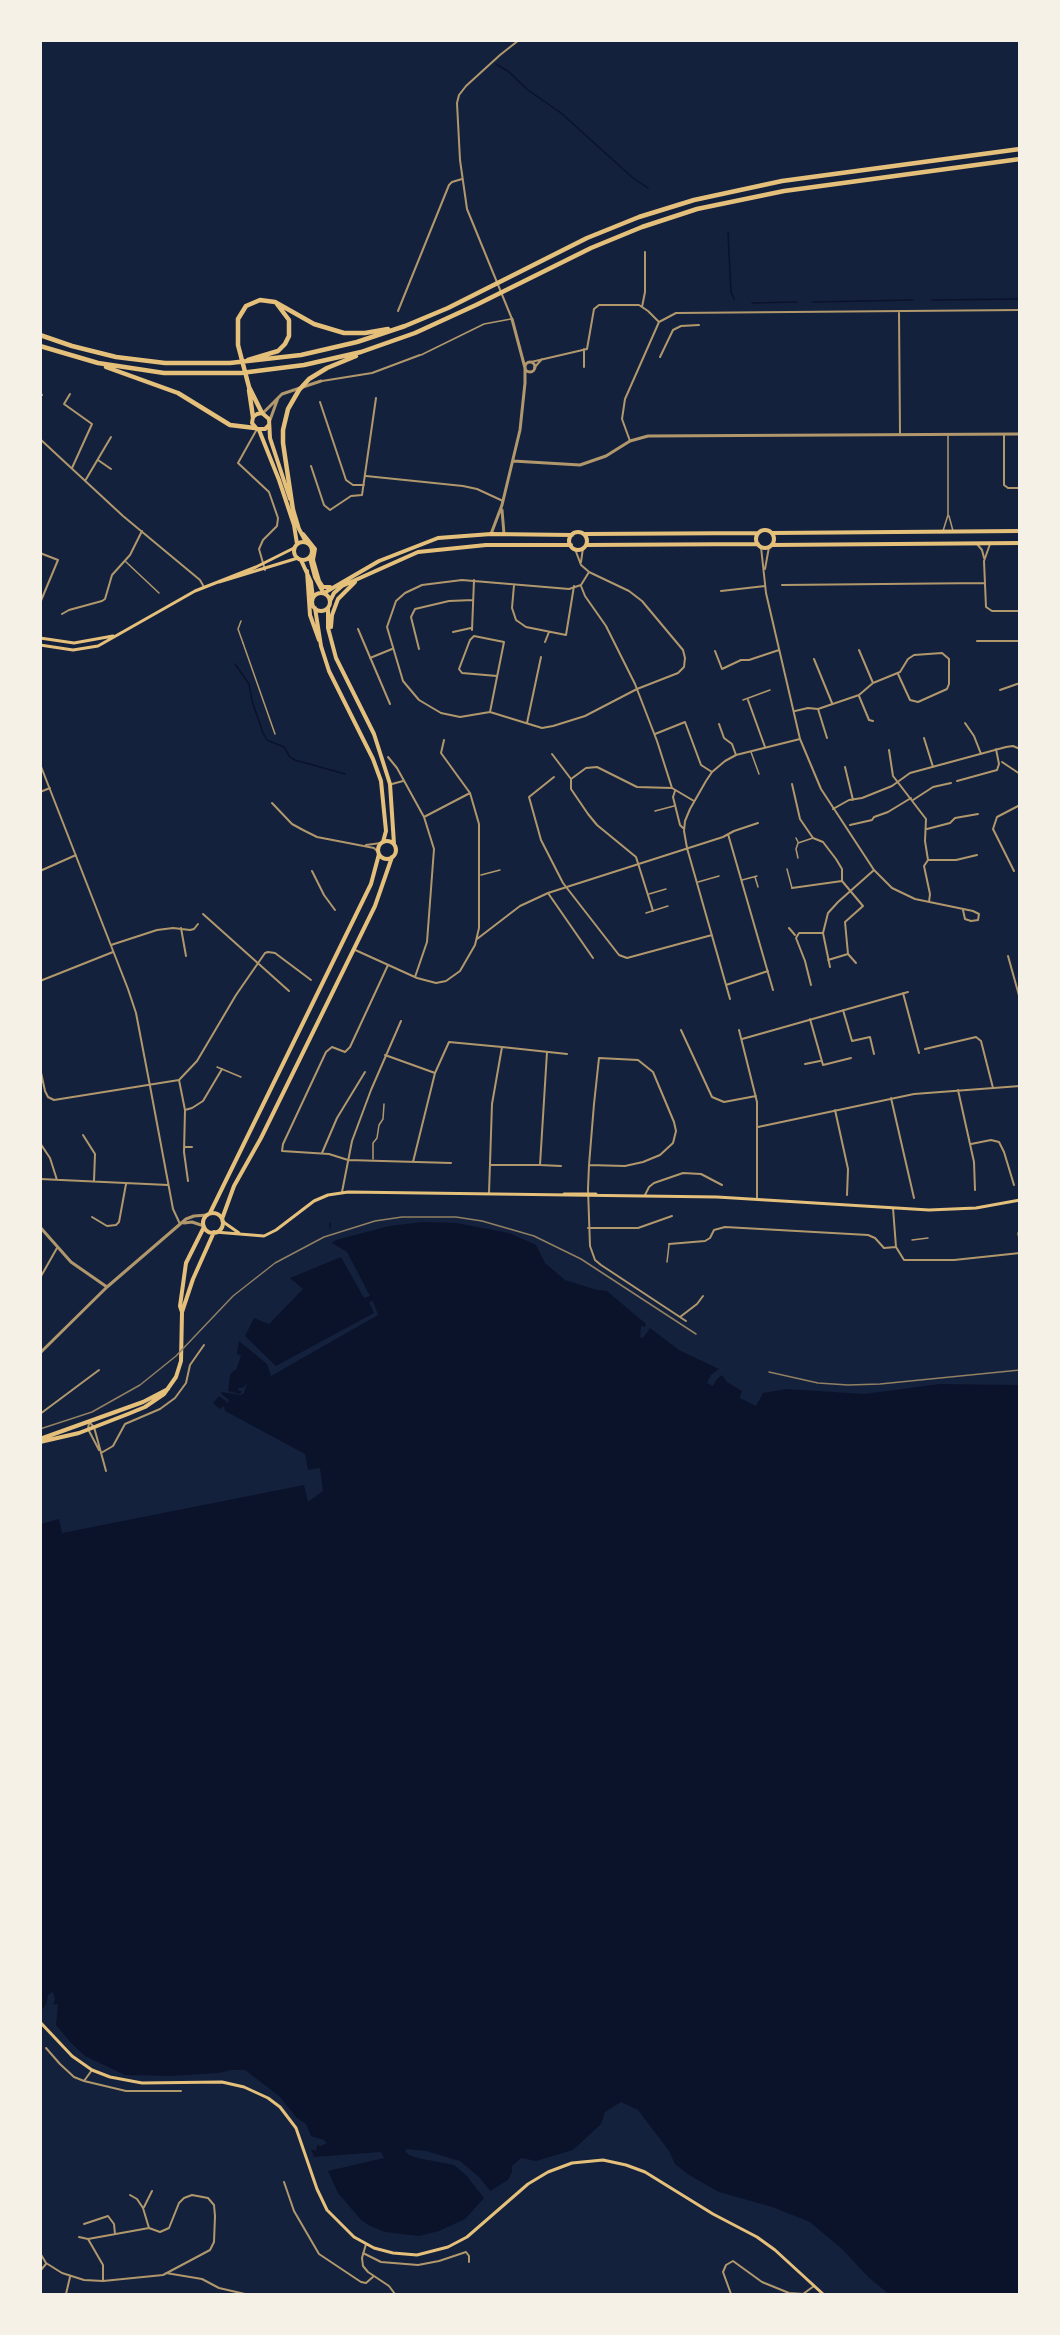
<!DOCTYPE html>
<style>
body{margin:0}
#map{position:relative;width:1060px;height:2335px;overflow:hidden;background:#14213d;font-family:"Titillium Web",sans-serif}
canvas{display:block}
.frame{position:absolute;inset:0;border:42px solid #f6f1e7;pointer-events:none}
</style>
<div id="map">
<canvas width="1060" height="2335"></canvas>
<div class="frame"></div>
</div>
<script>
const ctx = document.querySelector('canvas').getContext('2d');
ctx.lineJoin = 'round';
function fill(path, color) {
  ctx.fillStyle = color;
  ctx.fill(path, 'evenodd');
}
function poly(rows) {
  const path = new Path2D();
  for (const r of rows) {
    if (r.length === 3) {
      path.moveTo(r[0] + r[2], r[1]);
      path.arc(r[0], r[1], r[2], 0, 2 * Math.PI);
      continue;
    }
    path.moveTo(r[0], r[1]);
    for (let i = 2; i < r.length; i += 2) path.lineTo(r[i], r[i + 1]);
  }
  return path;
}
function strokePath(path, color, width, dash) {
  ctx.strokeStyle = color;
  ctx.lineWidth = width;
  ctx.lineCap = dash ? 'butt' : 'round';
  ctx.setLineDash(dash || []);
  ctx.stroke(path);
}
fill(poly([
 [422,1222,456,1223,509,1233,536,1245,545,1263,565,1280,597,1290,607,1291,646,1324,645,1327,641,1326,640,1337,643,1338,650,1328,679,1350,719,1369,711,1375,707,1383,713,1386,717,1379,722,1375,727,1382,742,1391,740,1398,756,1406,763,1393,787,1389,864,1394,940,1384,1019,1385,1019,2294,889,2294,868,2277,843,2250,810,2222,772,2207,719,2192,689,2175,675,2164,669,2151,638,2110,621,2102,605,2112,601,2124,573,2150,536,2161,521,2158,512,2166,512,2172,508,2180,490,2191,480,2178,460,2161,426,2151,407,2149,405,2151,409,2155,418,2158,454,2165,466,2175,484,2198,465,2219,439,2231,419,2236,385,2232,370,2226,361,2220,338,2193,328,2171,384,2158,381,2152,314,2157,311,2149,316,2151,317,2145,321,2146,327,2143,324,2140,311,2136,306,2124,297,2118,279,2096,245,2070,231,2070,219,2073,171,2076,125,2075,85,2056,72,2044,56,2025,58,2004,53,2005,55,1999,53,1992,48,1995,46,2004,41,2011,41,1524,59,1519,62,1533,304,1485,308,1502,323,1491,320,1468,308,1470,305,1454,225,1411,224,1406,220,1409,213,1403,219,1396,226,1401,227,1404,229,1400,221,1394,222,1392,241,1395,244,1393,247,1383,243,1388,238,1388,238,1390,242,1391,240,1394,228,1391,230,1375,233,1371,236,1370,241,1356,237,1354,239,1341,267,1364,271,1376,378,1315,373,1301,369,1302,374,1313,276,1366,245,1336,254,1318,269,1324,303,1289,290,1278,341,1257,364,1298,370,1296,347,1252,332,1243,336,1240,389,1226]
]), '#0b132b');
strokePath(poly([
 [496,64,509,72,528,90,561,113,633,178,648,188],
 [728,232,731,292,734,299],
 [932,300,1020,299],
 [813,302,913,300],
 [752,303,797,302],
 [235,664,249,684,252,701,263,733,267,740,284,747,290,757,295,760,345,774],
 [330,1223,330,1228]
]), '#0b132b', 1.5);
strokePath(poly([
 [421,355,484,324,511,319],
 [949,516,953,531],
 [943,531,948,515,948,435],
 [125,561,159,593],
 [241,621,238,629,243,643],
 [743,700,770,690],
 [751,752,759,774],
 [655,811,674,806],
 [796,838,798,842],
 [798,858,796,849,798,843,813,838],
 [787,869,792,888],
 [481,875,500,870],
 [755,877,758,887],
 [742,880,757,876],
 [698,882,719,876],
 [649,894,666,889],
 [646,913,668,906],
 [217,1067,241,1077],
 [373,1159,373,1143,377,1138,379,1125,383,1119,384,1104],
 [1018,1233,1020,1244],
 [912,1240,928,1238],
 [667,1262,669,1245]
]), '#b1986c', 1.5);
strokePath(poly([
 [243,643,275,734]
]), '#b1986c', 1.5);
strokePath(poly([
 [642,307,645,292,645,252],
 [398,311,449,185,452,182,462,179],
 [899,311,900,435],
 [512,319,467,209,460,160,457,103,459,95,466,86,500,55,519,40],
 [584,349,584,367],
 [660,357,673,330,681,326,699,325],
 [531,362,587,349,594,309,599,305,639,305,648,311,659,322],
 [534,368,542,359],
 [322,381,372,373,420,355],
 [40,393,42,395],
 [70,394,64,404,92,424,72,468],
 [320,402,346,480,353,485,364,485],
 [257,429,238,463,269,492,278,518,277,526,263,540,259,549,265,570],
 [1004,435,1004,485,1008,488,1020,488],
 [40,439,123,516,200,580,204,587],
 [630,441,622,419,625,399,659,322,676,313,1020,310],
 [98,460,111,469],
 [311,466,324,505,330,510,351,496,362,495,376,398],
 [366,476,463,486,477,489,503,501],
 [85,481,111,437],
 [977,544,982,550,984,558],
 [990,544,984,561,986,607,992,611,1020,611],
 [761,547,766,593,800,739,821,789,874,870,892,888,915,899,973,911,979,914,978,920,971,921,965,919,963,910],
 [575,549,581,565,588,571],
 [40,553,58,560,40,603],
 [581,562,583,548],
 [765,569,769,547],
 [589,572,629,591,642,601,683,650,685,658,684,667,678,673,637,689,585,716,553,726,542,728,490,712,460,717,441,713,419,700,403,681,387,627,396,601,405,593,422,585,462,580,569,589,581,585,589,572],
 [514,585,512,608,516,620,526,627,566,635,574,586],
 [782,585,984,583],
 [581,586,585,596,606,626,635,684,657,741,672,788,694,801],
 [721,591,765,586],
 [62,614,69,610,102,601,105,599,112,575,130,555,142,531],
 [358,629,390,704],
 [472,630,474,580],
 [453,632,471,628],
 [977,641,1020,641],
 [545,642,549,632],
 [419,649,411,617,415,609,449,601,473,600],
 [859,650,873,683],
 [715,651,722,669,741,660,749,660,779,650],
 [370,658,392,649],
 [814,659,832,703],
 [1000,690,1020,683],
 [859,696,869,720,873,721],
 [748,700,765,747],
 [818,709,827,738],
 [795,711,808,708,818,709,859,695,873,683,900,672,908,659,914,655,942,653,949,659,949,684,947,689,918,702,910,700,898,674],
 [490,712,504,642,474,636,470,640,459,669,462,673,497,676],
 [527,723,541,657],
 [965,723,974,736,981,754],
 [719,724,724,738,732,744,736,755],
 [655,734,685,722,701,765,712,772],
 [924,738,933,767],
 [889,750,893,776,926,819,925,841,928,860,924,866,930,894,929,902],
 [552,754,571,779],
 [388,757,397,768,424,817,434,849,427,942,415,977],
 [1002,762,1020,774],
 [40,764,128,989,136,1013,150,1086,173,1209,180,1224],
 [845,767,853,800],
 [554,777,529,797,541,840,563,883,619,955,627,958,712,935],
 [957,781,997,770,999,764,996,749],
 [392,784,403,781],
 [792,784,800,819,813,838,823,842,836,859,842,869,842,881,863,906,845,922,848,954],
 [1019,784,1020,783],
 [675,791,673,797,680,825,683,828],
 [40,792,50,788],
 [913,800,933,787,951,783],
 [272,803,292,824,303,830,317,837,374,848,378,852],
 [833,809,849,800,862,798,892,786,910,773,1006,747,1013,746,1020,749],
 [424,817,470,793],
 [850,825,872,820,874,817,888,812,911,798],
 [927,829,950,823,955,818,978,814],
 [728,834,773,990],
 [366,845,381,843],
 [928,860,956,860,977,855],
 [40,871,76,855],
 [312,871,324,895,335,910],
 [1014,871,993,829,997,817,1020,805],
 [792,888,842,881],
 [548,893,593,958],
 [653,911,636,857,597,825,588,814,571,789,571,779,586,768,597,767,637,787,672,788],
 [203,914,289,991],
 [181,928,186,956],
 [789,928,795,935],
 [477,939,520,906,548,893,723,837,734,831,758,823],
 [111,945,157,930,173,928,190,930,194,929,198,924],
 [353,949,417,978,436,983,446,981,460,971,475,945,479,928,479,824,470,793,441,753,444,740],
 [1008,956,1020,999],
 [828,960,848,954,856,963],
 [388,965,350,1047,345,1052,332,1047,326,1052,283,1144,282,1151,329,1154,348,1160,451,1163],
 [830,967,823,933,828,913,838,902,874,870],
 [40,981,113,952],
 [726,985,768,971],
 [811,985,805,961,796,938,799,933,823,933],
 [903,993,919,1053],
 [730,999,687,848,684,831,685,821,690,809,706,781,712,772,725,761,736,755,800,739],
 [843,1010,852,1041,870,1037,874,1054],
 [810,1019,823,1065,851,1058],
 [681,1030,712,1097,724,1102,756,1096],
 [739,1030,757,1102,757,1198],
 [742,1039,908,992],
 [502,1047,567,1054],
 [925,1049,976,1037,981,1041,993,1088],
 [385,1055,435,1073],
 [805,1064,820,1061],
 [40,1068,45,1091,48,1097,54,1100,179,1080,197,1061,236,995,265,953,268,952,275,953,311,980],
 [179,1080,185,1110,184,1152,188,1181],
 [958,1090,974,1162,975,1190],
 [891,1098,914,1198],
 [185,1110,192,1108,203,1101,222,1069],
 [835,1110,848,1169,847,1195],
 [758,1127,914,1094,1020,1086],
 [83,1135,95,1154,94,1181],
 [40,1143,50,1158,57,1180],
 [971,1144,991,1140,999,1142,1004,1152,1014,1185],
 [184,1147,192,1147],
 [322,1153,337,1118,365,1072],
 [413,1162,435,1073,449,1042,502,1047,492,1104,489,1193],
 [490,1165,540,1165,547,1052],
 [540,1165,561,1166],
 [589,1165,625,1166,643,1162,660,1155,673,1143,676,1131,674,1122,653,1072,638,1060,599,1058,594,1104,589,1165,588,1189,590,1246,595,1260,601,1265,686,1321],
 [40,1179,168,1185],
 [342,1192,352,1141,371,1090,401,1021],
 [645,1195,649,1187,654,1183,683,1173,701,1174,722,1185],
 [893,1208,896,1247,904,1260,954,1260,1020,1253],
 [92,1217,107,1226,116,1225,119,1222,126,1184],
 [588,1228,638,1228,672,1216],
 [669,1244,705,1241,710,1238,714,1230,725,1227,868,1235,875,1238,884,1248,896,1247],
 [40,1278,57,1248],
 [680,1317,697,1304,703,1296],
 [40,1414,99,1370],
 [89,1422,94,1427,106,1471],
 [89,1423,88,1429,99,1450],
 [101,1453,113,1446,125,1424,160,1409,175,1398,186,1383,190,1365,204,1345],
 [46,2048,60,2064,74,2077,84,2081,126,2091,181,2091],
 [84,2081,92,2070],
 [284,2182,294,2211,319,2254,361,2282,366,2283,374,2276],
 [144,2207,152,2191],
 [84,2224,108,2216,114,2224,115,2234],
 [79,2237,88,2239],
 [366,2244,362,2258,363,2266,368,2272,389,2286,395,2294],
 [40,2253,46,2263,62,2273,84,2280,103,2281,163,2275,210,2250,214,2242,215,2216,214,2205,208,2198,192,2195,184,2198,179,2203,169,2228,160,2232,149,2228,143,2208,137,2199,130,2195],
 [363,2253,381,2262,418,2265,439,2261,466,2252,469,2256,469,2262],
 [40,2271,46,2264],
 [166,2273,202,2279,219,2288,245,2294],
 [103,2281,103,2265,88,2239,149,2228],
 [66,2294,70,2277],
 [731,2294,723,2272,726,2265,733,2261,762,2282,789,2293,803,2294,814,2286]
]), '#b1986c', 2);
strokePath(poly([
 [512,319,525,368],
 [530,367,5],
 [263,413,282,394,321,381],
 [270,420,278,398],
 [513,461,580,465,606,456,630,441,648,436,1020,434],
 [502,510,504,534],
 [491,534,502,505,520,430,525,383,525,368],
 [184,1223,192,1222,204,1226],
 [40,1227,71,1262,107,1287],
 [40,1353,107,1287,186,1219,194,1216,207,1215]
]), '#b1986c', 3);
strokePath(poly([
 [219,582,298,558],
 [40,638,74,643,113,636],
 [40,645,73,650,98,646,195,591,256,567,294,548],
 [564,1194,596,1194],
 [222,1221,239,1233],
 [215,1232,264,1236,276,1230,314,1201,328,1195,348,1192,717,1197,929,1210,976,1208,1020,1200],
 [40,2022,72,2056,92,2070,110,2077,142,2083,222,2082,244,2087,268,2098,280,2107,296,2128,317,2189,327,2210,354,2237,374,2248,393,2253,417,2255,448,2247,467,2237,528,2184,548,2172,572,2163,603,2160,626,2165,645,2172,713,2214,757,2237,775,2250,823,2294]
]), '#e5c07b', 3);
strokePath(poly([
 [269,425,265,429,257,429,252,423,253,417,257,414,262,413,269,419,270,438,290,499],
 [259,430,279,480,294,525,297,544],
 [293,509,299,529,306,542],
 [765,539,9],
 [578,541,9],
 [772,533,1020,531],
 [303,534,315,549,313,560,319,581,323,587,330,587],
 [585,534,758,533],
 [303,551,9],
 [586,545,758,544],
 [772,545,1020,543],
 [310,558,315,577,323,592],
 [301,560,311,582,313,598],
 [307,571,310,615,319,640],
 [321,602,9],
 [324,593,379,561,438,538,491,534,572,535],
 [330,601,334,593,342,586,418,552,486,545,571,545],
 [315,608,321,646,329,671,373,759,381,781,386,831,383,842],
 [328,608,328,628,336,658,374,734,390,784,394,844],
 [331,627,332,615,338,599,355,582],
 [387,850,9],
 [210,1213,371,884,379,854],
 [213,1223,10],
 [222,1219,234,1186,261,1138,375,906,392,857],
 [182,1312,193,1279,214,1232],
 [40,1439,143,1402,168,1389],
 [40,1442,79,1433,128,1414,145,1407,164,1394,176,1377,181,1361,182,1312,180,1306,186,1263,204,1227]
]), '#e5c07b', 4);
strokePath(poly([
 [40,335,72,346,116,357,165,363,230,363,301,355,357,342,405,326,448,308,587,238,639,217,694,200,782,181,1020,149],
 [40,346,98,363,164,373,241,373,304,365,361,352,415,333,476,305,591,248,642,227,697,209,784,191,1020,159],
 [248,360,278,351,285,344,289,336,289,320,277,304],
 [106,367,178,393,230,425,255,428],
 [249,390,253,417],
 [262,413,249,387,238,345,238,319,246,306,260,300,275,302,314,324,344,333,365,333,388,329],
 [293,510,283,443,283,430,288,409,299,390,309,379,327,368,356,356]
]), '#e5c07b', 4.5);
strokePath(poly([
 [769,1372,818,1383,848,1385,880,1384,1020,1370],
 [40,1429,92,1412,140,1385,176,1356,233,1296,275,1263,324,1237,375,1221,402,1217,456,1217,482,1221,534,1236,581,1259,696,1334]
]), '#918062', 1.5);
</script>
